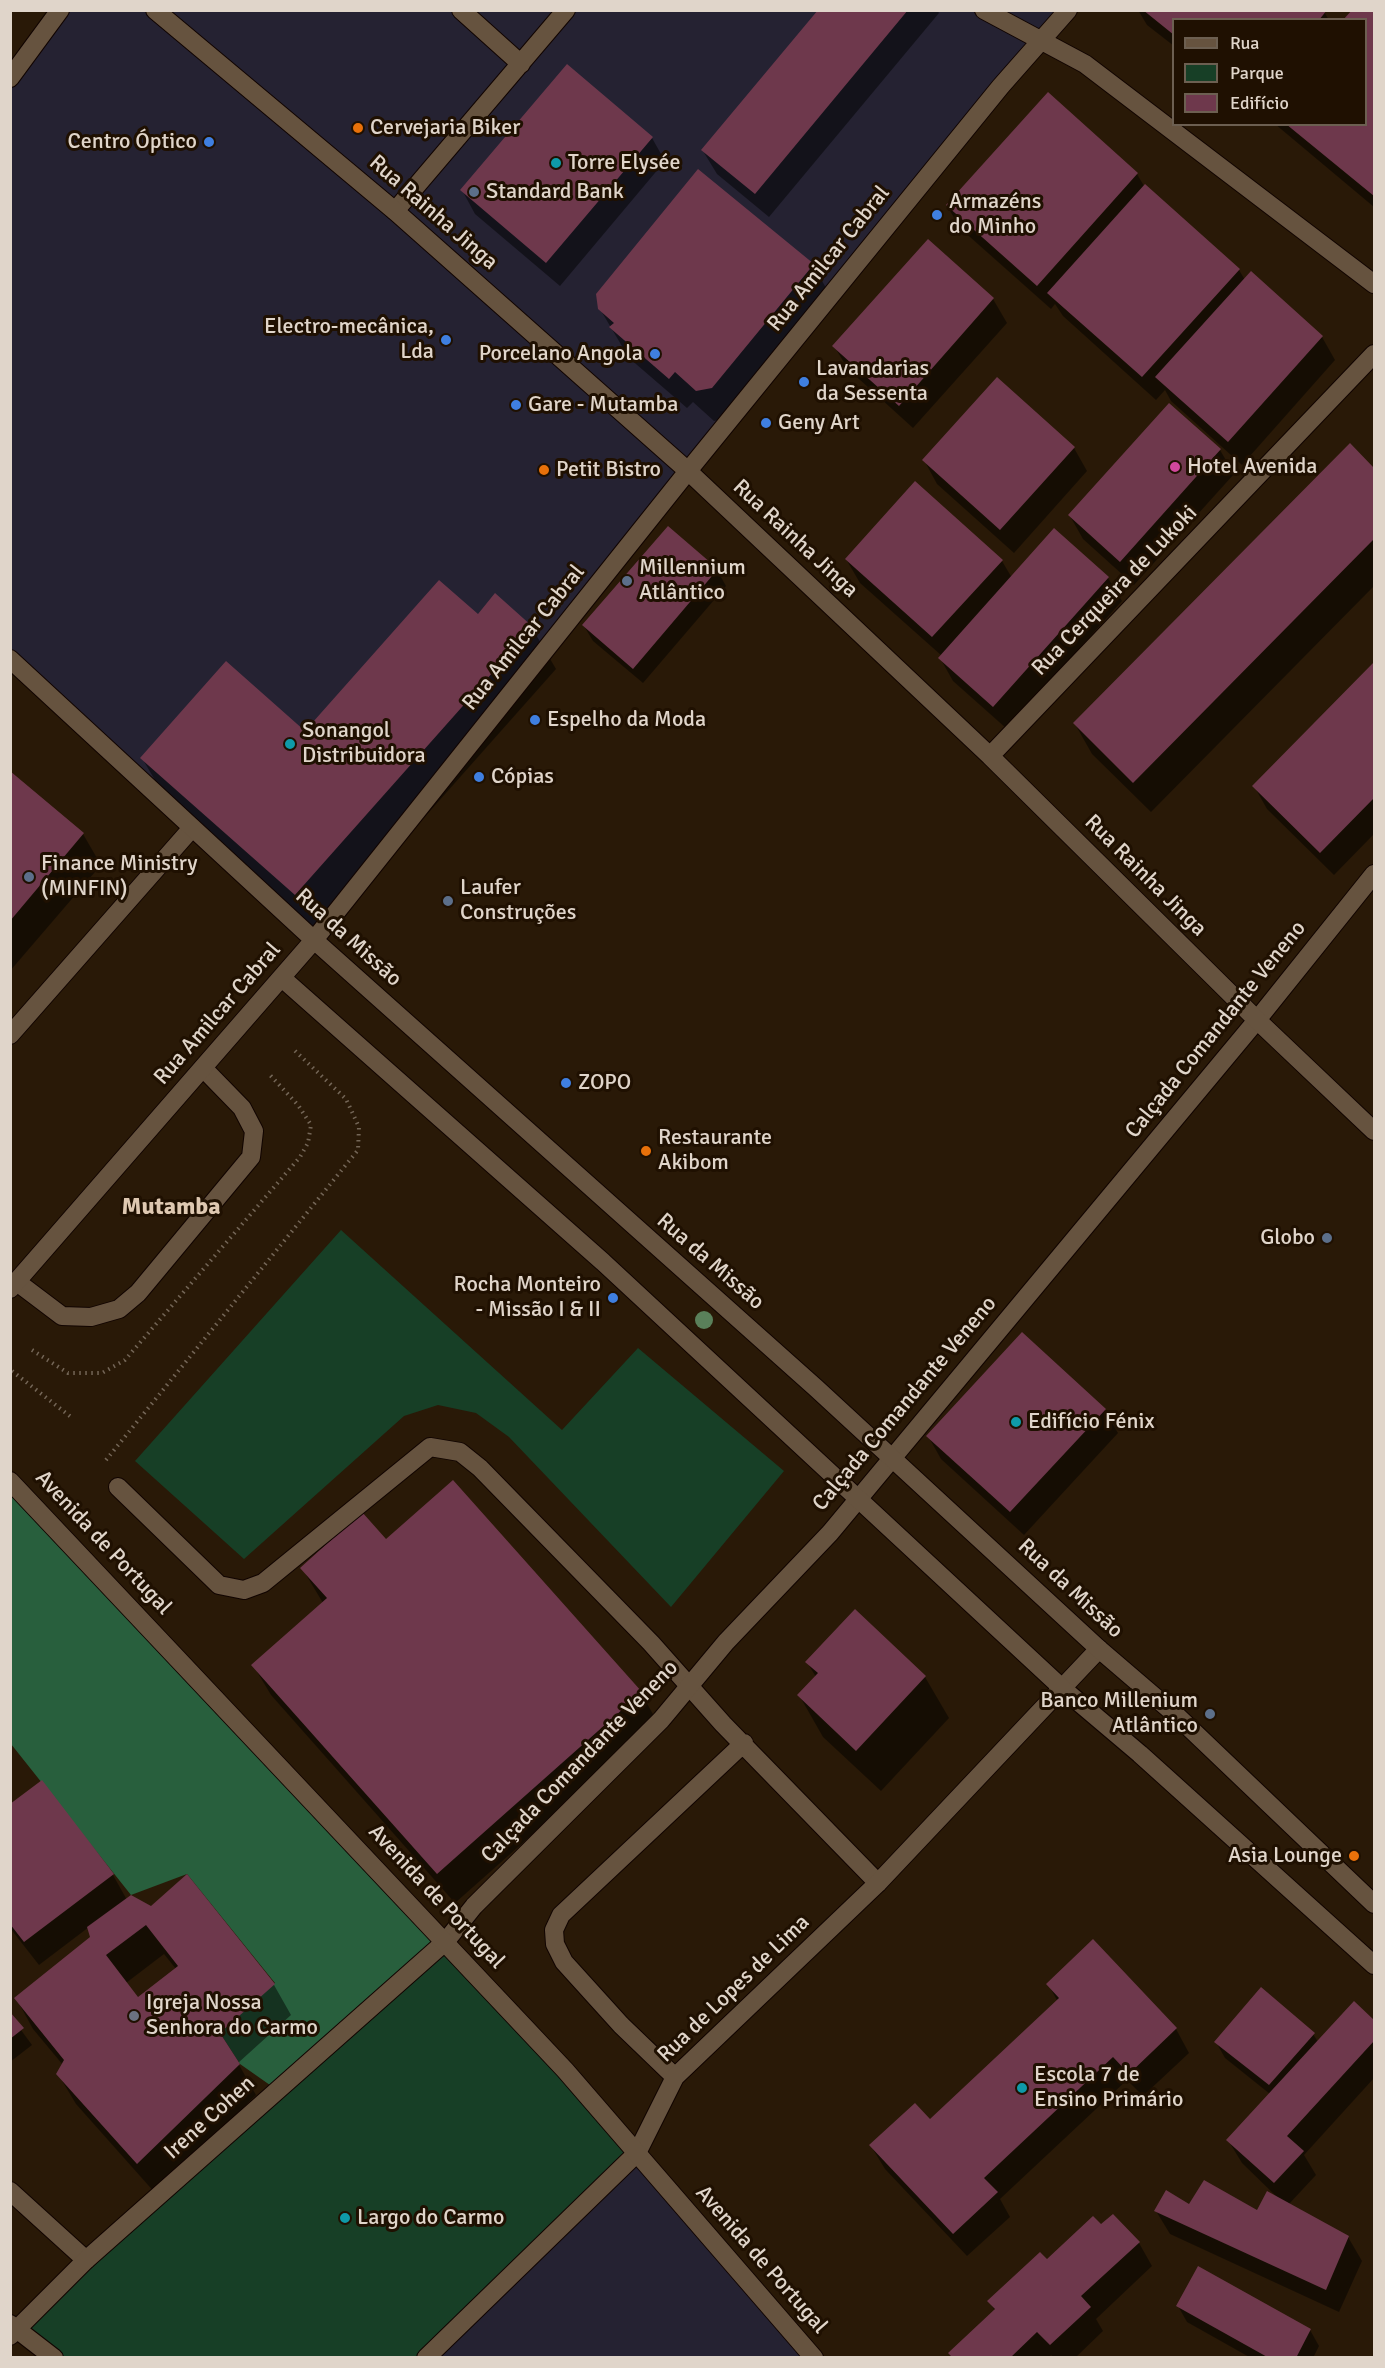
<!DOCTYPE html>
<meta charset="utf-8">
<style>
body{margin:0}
#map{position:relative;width:1385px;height:2368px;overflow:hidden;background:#291907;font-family:Signika,sans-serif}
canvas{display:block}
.frame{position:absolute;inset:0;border:12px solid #e0d5ca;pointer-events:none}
.legend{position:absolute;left:1172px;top:18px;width:195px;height:108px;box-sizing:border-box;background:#1f1001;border:2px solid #6c5f51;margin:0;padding:8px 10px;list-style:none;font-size:18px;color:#e0d5ca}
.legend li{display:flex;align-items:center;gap:12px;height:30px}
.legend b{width:30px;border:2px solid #6c5f51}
</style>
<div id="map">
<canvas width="1385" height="2368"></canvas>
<div class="frame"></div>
<ul class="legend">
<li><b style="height:8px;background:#66533f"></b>Rua</li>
<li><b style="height:16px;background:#173f26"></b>Parque</li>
<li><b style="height:16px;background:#6e384c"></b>Edifício</li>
</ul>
</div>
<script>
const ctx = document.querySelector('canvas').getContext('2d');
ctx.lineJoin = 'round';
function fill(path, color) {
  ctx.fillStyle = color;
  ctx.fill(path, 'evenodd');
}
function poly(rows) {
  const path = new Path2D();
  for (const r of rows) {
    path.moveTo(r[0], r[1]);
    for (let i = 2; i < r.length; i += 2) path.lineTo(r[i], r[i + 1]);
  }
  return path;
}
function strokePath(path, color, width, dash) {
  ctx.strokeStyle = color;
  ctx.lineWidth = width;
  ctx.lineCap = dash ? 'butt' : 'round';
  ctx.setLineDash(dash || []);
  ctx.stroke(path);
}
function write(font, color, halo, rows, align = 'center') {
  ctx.font = font + ' Signika,sans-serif';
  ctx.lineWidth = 6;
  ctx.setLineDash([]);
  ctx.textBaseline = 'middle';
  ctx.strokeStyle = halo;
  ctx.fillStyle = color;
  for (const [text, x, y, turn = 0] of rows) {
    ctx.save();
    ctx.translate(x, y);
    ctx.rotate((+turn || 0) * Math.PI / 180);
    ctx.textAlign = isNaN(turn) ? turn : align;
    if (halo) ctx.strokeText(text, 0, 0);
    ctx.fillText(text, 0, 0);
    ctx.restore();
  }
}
fill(poly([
 [59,11,1068,11,314,940,11,659,10,76],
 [637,2153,820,2358,425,2358]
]), '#252232');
fill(poly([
 [341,1230,562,1430,638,1348,784,1471,671,1607,509,1437,476,1413,438,1405,404,1416,244,1559,135,1461],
 [446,1941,637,2153,425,2357,56,2357,18,2330]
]), '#173f26');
fill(poly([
 [10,1488,446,1941,277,2090,240,2064,220,2033,275,1983,187,1874,131,1895,11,1744]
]), '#285f3d');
fill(poly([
 [820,10,937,10,939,13,769,217,717,174,703,151],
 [1138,10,1323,10,1329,20,1174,20,1174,46,1147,25],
 [1354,10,1374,10,1374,207,1275,124,1366,124,1366,20],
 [652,138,665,161,560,286,475,214,462,190],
 [1137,174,1144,186,1239,270,1245,280,1322,337,1335,360,1242,465,1171,401,1165,390,1156,400,1063,316,1055,304,1051,309,961,229,947,206],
 [928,241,993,299,1007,323,913,428,848,369,834,346],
 [813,265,830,295,729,418,714,421,693,402,687,408,629,358,600,309],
 [1169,405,1220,450,1234,474,1134,585,1083,539,1070,516],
 [1350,445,1374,470,1374,586,1151,812,1092,754,1075,724],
 [1074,448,1087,471,1014,553,937,484,924,460],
 [846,559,1002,561,1012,578,1108,578,1122,601,1007,729,953,681,940,658,942,656,860,583],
 [717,570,726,586,643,683,593,641,584,626],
 [478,616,532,628,556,669,320,935,166,799,142,758,305,733],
 [1374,664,1374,834,1334,875,1267,809,1254,786],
 [10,772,83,834,101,865,10,971],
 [1104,1409,1118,1433,1024,1535,941,1459,928,1436],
 [386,1541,641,1693,658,1723,455,1903,271,1695,253,1665,323,1603,302,1568],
 [855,1611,925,1677,949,1718,881,1791,823,1737,799,1695,816,1677,807,1662],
 [42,1782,113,1875,127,1900,274,1985,291,2015,238,2063,256,2095,156,2194,76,2104,58,2074,63,2065,33,2029,16,1998,92,1938,89,1927,39,1965,10,1928,10,1806],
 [164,1954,176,1969,138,1999,126,1983],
 [1093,1941,1176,2029,1189,2053,1143,2096,1127,2080,1000,2199,1010,2217,967,2256,885,2169,871,2146,930,2121,1058,2002,1048,1984],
 [1354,2003,1374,2022,1374,2078,1304,2155,1316,2175,1289,2204,1348,2237,1362,2261,1339,2312,1170,2234,1156,2211,1190,2206,1257,2212,1279,2199,1242,2163,1228,2140,1270,2094,1225,2058,1216,2042,1313,2034,1318,2042],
 [10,2015,32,2045,10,2062],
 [1101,2226,1139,2243,1152,2266,1096,2319,1103,2331,1075,2358,1054,2358,1051,2355,1049,2358,953,2358,995,2311,989,2301],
 [1178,2306,1310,2330,1319,2346,1313,2358,1251,2358,1187,2322]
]), '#0007');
fill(poly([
 [818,10,908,10,755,194,701,150],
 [1143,10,1327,10,1319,20,1174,20,1174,35],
 [1352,10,1374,10,1374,196,1286,124,1366,124,1366,20,1343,20],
 [567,64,653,137,546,263,460,190],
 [1048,92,1138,173,1037,286,946,205],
 [698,169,814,264,712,388,696,391,675,372,669,379,609,327,614,323,598,309,596,294],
 [1145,184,1240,269,1142,377,1047,293],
 [928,239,994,298,899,406,832,346],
 [1251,271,1323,336,1228,442,1155,377],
 [997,377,1075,447,1000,530,922,460],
 [1169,403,1221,449,1120,562,1068,515],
 [1350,443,1374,468,1374,539,1133,783,1073,723],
 [915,481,1003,560,932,637,845,559],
 [668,526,718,569,633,669,582,625],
 [1054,528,1109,577,993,707,938,658],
 [439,580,478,614,495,593,533,627,295,895,140,758,226,661,305,731],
 [1374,662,1374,798,1320,853,1252,786],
 [10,771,84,833,10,921],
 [1022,1332,1106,1409,1010,1512,926,1436],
 [453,1480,642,1692,437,1874,251,1665,327,1598,300,1568,362,1512,386,1539],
 [855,1609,926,1676,856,1751,797,1695,818,1673,805,1662],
 [42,1780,114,1874,24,1942,10,1924,10,1804],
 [187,1874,275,1984,220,2033,240,2064,137,2164,56,2074,64,2060,14,1998,90,1937,87,1927,131,1895,151,1906],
 [146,1925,178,1966,138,1997,106,1955],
 [1093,1939,1177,2028,1129,2074,1113,2057,984,2178,998,2192,953,2234,869,2145,915,2103,930,2119,1059,1998,1046,1984],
 [1261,1987,1315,2033,1269,2085,1214,2042],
 [1354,2001,1374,2020,1374,2041,1287,2136,1304,2151,1274,2183,1226,2140],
 [10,2012,24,2028,10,2039],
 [1204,2180,1257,2210,1267,2191,1349,2236,1326,2290,1154,2211,1166,2190,1189,2204],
 [1113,2214,1140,2242,1081,2296,1091,2307,1050,2345,1037,2332,1010,2358,953,2358,948,2353,995,2309,987,2301,1040,2252,1047,2259,1093,2216,1101,2224],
 [1198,2266,1311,2329,1296,2358,1269,2358,1176,2306]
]), '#6e384c');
const lane = poly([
 [10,1035,192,828],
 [17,1282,62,1316,91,1317,119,1309,138,1293,251,1157,254,1131,242,1108,204,1069],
 [118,1487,219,1585,244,1590,263,1583,430,1447,460,1452,480,1468,651,1643,723,1724,878,1883],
 [675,2077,621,2025,564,1962,555,1944,554,1930,561,1915,744,1743],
 [10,2191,86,2260]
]);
const street = poly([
 [461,10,521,64],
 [10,78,60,10],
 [395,211,566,10],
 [10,2324,54,2358],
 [10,2336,86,2260,446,1941,474,1906,661,1720,726,1642,830,1533,1257,1020,1374,874],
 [426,2358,637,2153,675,2077,878,1883,1099,1649]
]);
const secondary = poly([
 [155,10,395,211,688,471,990,756,1257,1020,1374,1131],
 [984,10,1085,64,1374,284],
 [10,659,314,940,816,1388,1099,1649,1176,1715,1374,1904],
 [990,756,1374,354],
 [282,978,603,1262,1062,1688,1140,1754,1374,1965],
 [10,1289,314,940,688,471,1001,86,1068,10],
 [10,1481,565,2070,814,2358]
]);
strokePath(lane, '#110400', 20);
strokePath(street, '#110400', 20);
strokePath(secondary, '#110400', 20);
strokePath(poly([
 [32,1350,68,1373,102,1373,125,1360,300,1157,308,1143,311,1125,298,1105,269,1074],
 [12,1371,71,1417],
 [106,1460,358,1150,359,1127,346,1099,292,1048]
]), '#746657', 4, [1.5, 4.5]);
strokePath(lane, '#66533f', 18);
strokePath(street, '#66533f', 18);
strokePath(secondary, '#66533f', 18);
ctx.fillStyle = '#5a805a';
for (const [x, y] of [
 [704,1320]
]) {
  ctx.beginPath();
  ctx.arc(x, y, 9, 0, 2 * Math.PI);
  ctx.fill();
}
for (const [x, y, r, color] of [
 [358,128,6,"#e8710a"],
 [209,142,6,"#3f7fe0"],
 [556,163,6,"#0f9aa8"],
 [474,192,6,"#5c6f8a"],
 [937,215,6,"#3f7fe0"],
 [446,340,6,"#3f7fe0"],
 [655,354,6,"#3f7fe0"],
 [804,382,6,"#3f7fe0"],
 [516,405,6,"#3f7fe0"],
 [766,423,6,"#3f7fe0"],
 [1175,467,6,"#d1479c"],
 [544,470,6,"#e8710a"],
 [627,581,6,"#5c6f8a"],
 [535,720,6,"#3f7fe0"],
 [290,744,6,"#0f9aa8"],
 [479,777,6,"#3f7fe0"],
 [29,877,6,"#5c6f8a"],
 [448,901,6,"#5c6f8a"],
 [566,1083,6,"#3f7fe0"],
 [646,1151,6,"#e8710a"],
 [1327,1238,6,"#5c6f8a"],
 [613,1298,6,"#3f7fe0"],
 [1016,1422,6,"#0f9aa8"],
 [1210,1714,6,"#5c6f8a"],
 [1354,1856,6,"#e8710a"],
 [134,2016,6,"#6b7280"],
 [1022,2088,6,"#0f9aa8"],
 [345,2218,6,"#0f9aa8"]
]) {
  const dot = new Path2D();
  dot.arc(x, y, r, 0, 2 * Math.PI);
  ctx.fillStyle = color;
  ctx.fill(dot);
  strokePath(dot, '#1f1001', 2);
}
write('22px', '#e0d5ca', '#1f1001', [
 ["Cervejaria Biker",370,128],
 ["Centro Óptico",197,142,"right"],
 ["Torre Elysée",568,163],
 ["Standard Bank",486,192],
 ["Armazéns",949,202],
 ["do Minho",949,227],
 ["Electro-mecânica,",434,327,"right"],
 ["Lda",434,352,"right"],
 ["Porcelano Angola",643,354,"right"],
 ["Lavandarias",816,369],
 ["da Sessenta",816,394],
 ["Gare - Mutamba",528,405],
 ["Geny Art",778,423],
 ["Hotel Avenida",1187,467],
 ["Petit Bistro",556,470],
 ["Millennium",639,568],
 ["Atlântico",639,593],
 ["Espelho da Moda",547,720],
 ["Sonangol",302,731],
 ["Distribuidora",302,756],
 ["Cópias",491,777],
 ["Finance Ministry",41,864],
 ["(MINFIN)",41,889],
 ["Laufer",460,888],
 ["Construções",460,913],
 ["ZOPO",578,1083],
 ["Restaurante",658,1138],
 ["Akibom",658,1163],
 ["Globo",1315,1238,"right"],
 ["Rocha Monteiro",601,1285,"right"],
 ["- Missão I & II",601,1310,"right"],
 ["Edifício Fénix",1028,1422],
 ["Banco Millenium",1198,1701,"right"],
 ["Atlântico",1198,1726,"right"],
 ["Asia Lounge",1342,1856,"right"],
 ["Igreja Nossa",146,2003],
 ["Senhora do Carmo",146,2028],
 ["Escola 7 de",1034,2075],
 ["Ensino Primário",1034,2100],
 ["Largo do Carmo",357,2218]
], 'left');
write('22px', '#e0d5ca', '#1f1001', [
 ["Rua Rainha Jinga",433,213,41],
 ["Rua Amilcar Cabral",829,259,-51],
 ["Rua Rainha Jinga",795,539,43],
 ["Rua Cerqueira de Lukoki",1115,591,-46],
 ["Rua Amilcar Cabral",524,638,-51],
 ["Rua Rainha Jinga",1145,876,45],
 ["Rua da Missão",348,938,42],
 ["Rua Amilcar Cabral",218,1014,-49],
 ["Calçada Comandante Veneno",1216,1030,-51],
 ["Rua da Missão",710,1262,41],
 ["Calçada Comandante Veneno",905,1404,-50],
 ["Avenida de Portugal",103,1543,47],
 ["Rua da Missão",1070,1589,43],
 ["Calçada Comandante Veneno",580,1762,-46],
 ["Avenida de Portugal",436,1897,47],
 ["Rua de Lopes de Lima",734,1989,-44],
 ["Irene Cohen",210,2118,-42],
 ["Avenida de Portugal",761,2260,49]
]);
write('bold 24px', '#dec8b1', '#1f1001', [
 ["Mutamba",171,1208]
]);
</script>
